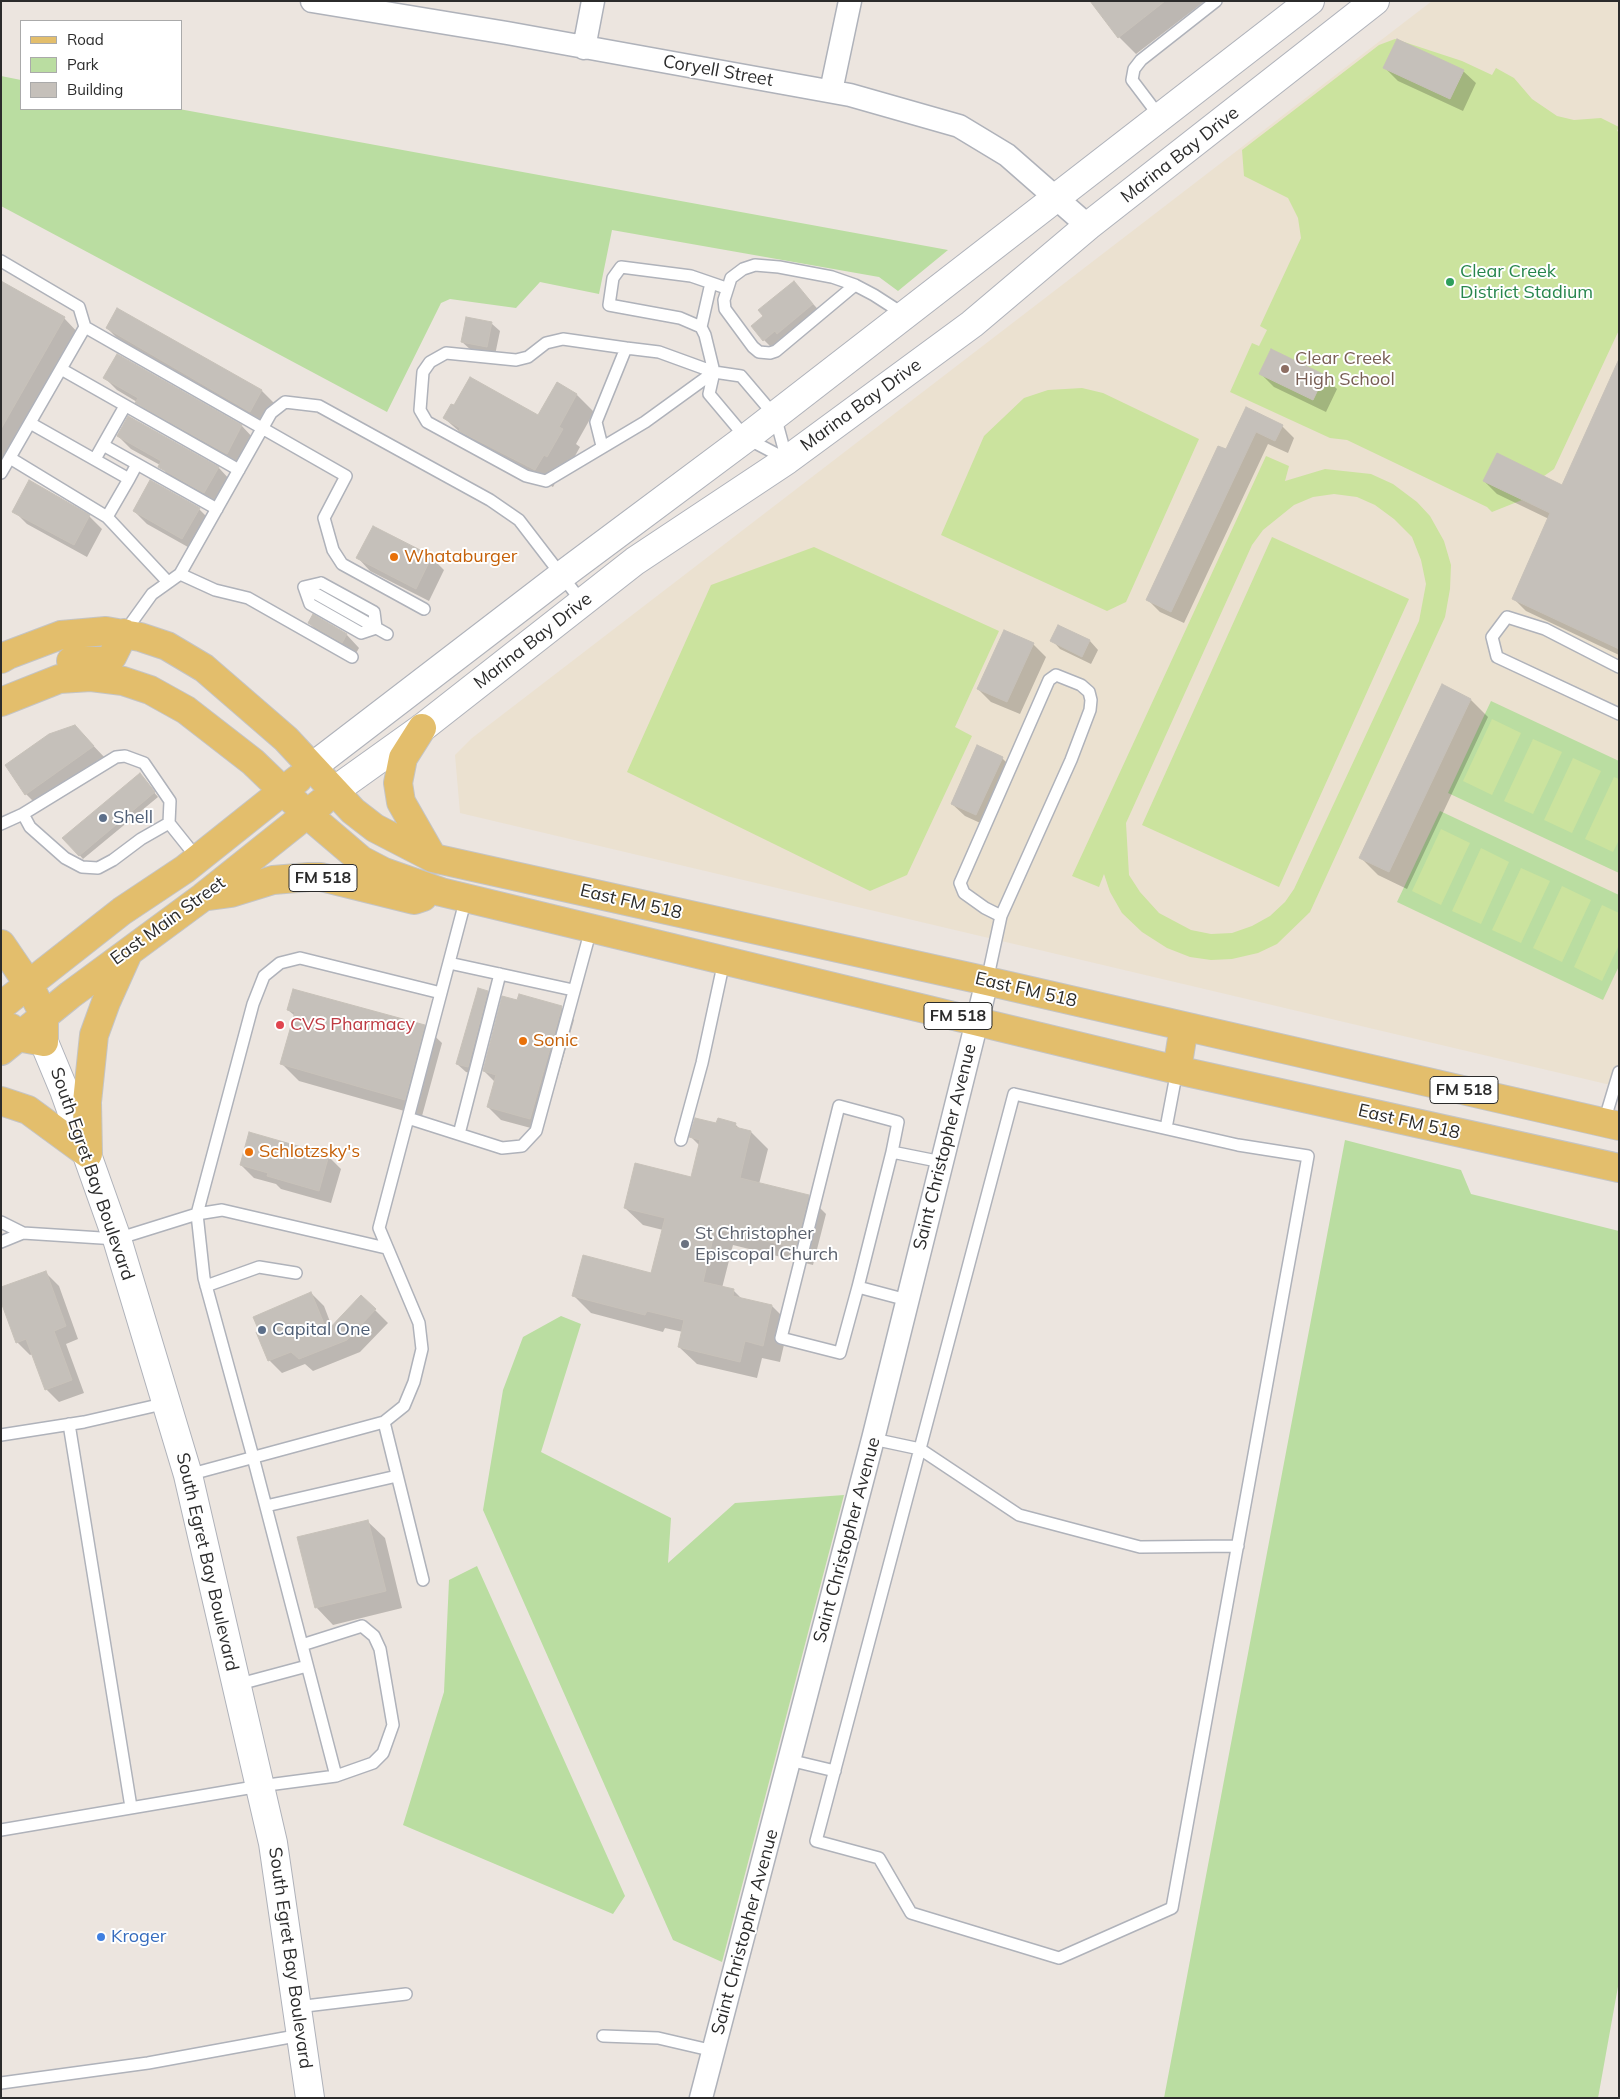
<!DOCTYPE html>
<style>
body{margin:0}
#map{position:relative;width:1620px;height:2099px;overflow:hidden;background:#ece5df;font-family:Mulish,sans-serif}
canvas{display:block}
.frame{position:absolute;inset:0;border:2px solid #2b2b2b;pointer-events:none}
.legend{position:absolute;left:20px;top:20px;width:162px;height:90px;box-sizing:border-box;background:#fff;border:1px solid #aaa;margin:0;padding:6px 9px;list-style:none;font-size:15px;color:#2b2b2b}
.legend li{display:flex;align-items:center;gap:10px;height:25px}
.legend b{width:25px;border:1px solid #aaa}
</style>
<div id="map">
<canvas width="1620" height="2099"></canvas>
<div class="frame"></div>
<ul class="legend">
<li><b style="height:6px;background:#e3be6c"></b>Road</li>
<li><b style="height:14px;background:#badda1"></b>Park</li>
<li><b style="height:14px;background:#c5c0ba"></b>Building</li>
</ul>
</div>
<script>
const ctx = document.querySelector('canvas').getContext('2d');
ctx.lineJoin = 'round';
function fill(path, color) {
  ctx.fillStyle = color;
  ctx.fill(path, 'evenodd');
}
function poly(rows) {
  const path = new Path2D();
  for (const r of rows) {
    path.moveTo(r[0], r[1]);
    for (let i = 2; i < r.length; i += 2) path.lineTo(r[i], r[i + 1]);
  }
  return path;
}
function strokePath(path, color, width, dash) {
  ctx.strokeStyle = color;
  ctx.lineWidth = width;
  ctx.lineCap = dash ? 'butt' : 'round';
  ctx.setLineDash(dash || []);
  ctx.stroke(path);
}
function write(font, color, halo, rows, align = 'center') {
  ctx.font = font + ' Mulish,sans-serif';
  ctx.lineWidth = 4;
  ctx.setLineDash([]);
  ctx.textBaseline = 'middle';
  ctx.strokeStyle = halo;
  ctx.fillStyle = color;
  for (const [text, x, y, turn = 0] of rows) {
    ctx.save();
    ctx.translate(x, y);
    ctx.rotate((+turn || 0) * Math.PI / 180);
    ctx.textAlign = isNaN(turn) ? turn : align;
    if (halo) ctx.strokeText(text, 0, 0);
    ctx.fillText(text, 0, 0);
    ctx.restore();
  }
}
fill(poly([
 [1432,1,1619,1,1619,1087,460,813,455,755,472,738]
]), '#ebe1d0');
fill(poly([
 [1,76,21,80,21,109,179,109,948,250,898,291,879,277,612,230,599,294,540,282,516,308,450,299,441,303,387,412,1,206],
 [1491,701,1619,761,1619,873,1448,793],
 [1440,811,1619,895,1619,966,1603,1000,1397,902],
 [1345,1140,1461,1170,1471,1194,1619,1231,1619,1981,1598,2098,1164,2098],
 [561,1316,581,1324,541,1452,671,1518,668,1563,735,1503,844,1495,722,1962,673,1940,483,1510,503,1390,523,1337],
 [477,1566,625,1896,613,1914,403,1825,444,1692,449,1580]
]), '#badda1');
fill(poly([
 [1395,39,1462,61,1492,75,1496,68,1514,78,1532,99,1557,116,1574,120,1601,118,1619,127,1617,131,1619,132,1619,330,1554,469,1544,476,1531,504,1522,500,1492,512,1487,507,1347,440,1330,438,1230,392,1252,343,1259,346,1267,330,1260,326,1301,238,1298,218,1288,198,1244,176,1242,150,1379,45],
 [1082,388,1103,393,1199,439,1126,602,1107,611,941,535,984,436,1024,398,1048,390],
 [1266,456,1289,466,1285,481,1325,469,1371,474,1393,484,1417,502,1430,516,1444,541,1451,565,1450,589,1445,617,1310,912,1277,944,1258,953,1232,959,1211,960,1190,957,1167,948,1142,932,1122,913,1110,892,1104,874,1099,887,1072,876],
 [1334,494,1357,497,1375,505,1394,519,1412,537,1421,560,1426,584,1419,621,1294,889,1285,902,1270,916,1252,926,1232,933,1211,934,1191,930,1159,913,1140,892,1129,875,1126,823,1252,545,1263,530,1294,505,1313,497],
 [1272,537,1409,599,1279,887,1142,825],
 [814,547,999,631,955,727,972,736,907,875,870,891,627,772,711,585],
 [1492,719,1521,733,1492,795,1463,781],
 [1533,739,1562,752,1533,814,1504,801],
 [1573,758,1601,771,1572,833,1544,820],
 [1614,777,1619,779,1619,840,1613,852,1585,839],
 [1441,829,1470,843,1441,905,1412,891],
 [1481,848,1509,862,1481,924,1452,911],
 [1521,868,1550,881,1521,943,1492,930],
 [1562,886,1591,900,1562,962,1533,948],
 [1602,905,1619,913,1619,945,1602,981,1574,967]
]), '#cbe39e');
fill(poly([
 [1092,1,1205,1,1136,54,1119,37],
 [1385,68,1463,71,1476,83,1463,111,1398,81],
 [1,282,64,318,81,336,1,476],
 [794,283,825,317,777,353,764,340,765,316],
 [118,310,262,391,275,404,263,424,120,341,107,328],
 [491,323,500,331,495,355,471,350,462,342],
 [117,355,242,426,254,439,240,466,150,415,137,402,117,390,104,377],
 [1619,362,1619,655,1526,611,1513,598,1549,519,1497,494,1484,481,1563,487],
 [1261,374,1324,376,1337,389,1326,412,1274,387],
 [557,384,577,395,594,412,576,444,580,447,565,474,561,472,553,487,478,448,444,418,539,417],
 [1247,409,1282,426,1294,438,1288,453,1268,444,1184,623,1160,612,1148,600,1227,451],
 [129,417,219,468,231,481,218,505,172,480,160,465,131,449,118,436],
 [30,482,89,516,102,529,87,557,27,524,14,511],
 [199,509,212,522,195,551,147,524,134,511],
 [431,557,444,570,429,601,370,571,358,558],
 [314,616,347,635,359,648,355,655,322,636,309,623],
 [1059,626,1090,641,1098,650,1091,664,1060,649,1052,640],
 [1033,644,1046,657,1020,714,991,702,978,689],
 [1442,686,1471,700,1488,717,1407,889,1378,875,1361,858],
 [87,739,106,759,39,807,26,794,7,766],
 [1002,758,1015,771,989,827,965,816,952,804],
 [143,779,158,797,83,859,64,838],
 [487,992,496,1001,477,1075,466,1072,457,1064],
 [518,1002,561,1007,574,1020,542,1131,501,1120,488,1107,495,1082,484,1071],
 [362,1008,424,1026,442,1043,422,1116,299,1081,282,1064,295,1016,288,1010,361,1010],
 [735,1124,741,1130,751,1132,768,1149,759,1184,808,1196,826,1214,813,1265,733,1245,722,1288,734,1291,742,1299,772,1306,789,1323,780,1362,762,1358,757,1378,697,1364,679,1347,683,1332,665,1328,663,1332,591,1313,574,1296,652,1274,663,1230,643,1225,625,1208,692,1179,700,1146,691,1137,717,1125],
 [328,1156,341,1169,331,1203,281,1189,276,1184,254,1178,241,1165],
 [46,1273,59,1286,78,1339,66,1344,84,1393,59,1402,46,1389,33,1354,30,1355,17,1342],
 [311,1293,324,1306,332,1327,375,1310,388,1323,360,1352,313,1371,305,1364,282,1373,269,1360],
 [367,1521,385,1538,402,1608,333,1625,316,1607]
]), '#0003');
const building = poly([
 [1090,1,1165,1,1118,38,1090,1],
 [1397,39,1464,70,1450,99,1383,68,1397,39],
 [1,281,65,317,1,429,1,281],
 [794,281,813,304,777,334,775,331,763,341,751,326,763,316,758,310,794,281],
 [117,308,262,390,250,412,106,328,117,308],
 [466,317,492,322,487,347,461,342,466,317],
 [1271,349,1325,375,1313,400,1259,374,1271,349],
 [117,354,242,425,227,454,135,403,138,398,103,378,117,354],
 [1619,359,1619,649,1512,599,1550,513,1483,481,1497,453,1562,485,1619,359],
 [470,377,538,415,557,382,577,394,559,427,563,429,547,457,544,455,535,470,459,431,460,428,443,418,451,404,454,405,470,377],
 [1246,407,1283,425,1275,441,1256,432,1171,612,1146,600,1218,446,1226,449,1246,407],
 [128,416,219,467,204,493,158,467,161,461,117,436,128,416],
 [29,480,90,515,74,545,12,512,29,480],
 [150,480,200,508,182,539,133,511,150,480],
 [373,526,432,556,416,589,356,558,373,526],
 [313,614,347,634,342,643,308,623,313,614],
 [1058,625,1090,640,1082,657,1050,641,1058,625],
 [1004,630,1034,643,1007,702,977,689,1004,630],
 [1442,684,1471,699,1389,872,1359,858,1442,684],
 [75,725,94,746,25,795,5,765,49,734,75,725],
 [977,745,1003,757,976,815,951,804,977,745],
 [140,773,155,792,79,856,62,838,140,773],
 [478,988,488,991,468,1067,456,1064,478,988],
 [293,989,425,1025,405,1100,280,1064,295,1012,287,1010,293,989],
 [519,994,562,1006,530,1119,487,1107,496,1075,483,1071,502,996,517,1000,519,994],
 [695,1118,716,1123,718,1118,736,1123,735,1127,751,1131,740,1178,809,1195,796,1248,715,1229,703,1282,734,1289,733,1296,772,1305,763,1346,745,1341,740,1362,678,1347,684,1320,647,1311,645,1315,572,1296,583,1255,651,1273,665,1218,624,1208,635,1163,691,1177,700,1140,689,1137,695,1118],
 [249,1132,329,1155,319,1191,267,1176,268,1173,240,1165,249,1132],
 [46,1271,66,1326,54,1331,72,1380,45,1390,26,1339,16,1343,1,1302,1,1287,46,1271],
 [311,1292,327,1331,361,1295,376,1309,347,1340,299,1359,291,1352,268,1361,256,1332,259,1331,253,1317,311,1292],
 [368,1520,386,1591,315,1608,297,1537,368,1520]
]);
fill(building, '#c5c0ba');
strokePath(building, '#c7c1b9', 1);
const service = poly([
 [1160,117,1132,80,1134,69,1141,60,1216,1],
 [1,261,79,307,85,327,346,476,324,518,333,550,342,564,424,609],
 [855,285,776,351,770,353,759,352,753,347,725,309,724,300,731,278,743,269,755,265,779,267,832,277,855,285,874,295,905,315],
 [726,288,691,276,621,267,613,278,609,305,680,318,701,327,705,335,714,372,709,394,746,438,786,459],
 [701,327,711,283],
 [626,348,563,339,546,343,528,357,516,360,446,353,430,362,423,372,420,410,427,422,526,476,546,481,645,422,714,372],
 [61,369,239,470],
 [30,423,129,479,107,517],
 [103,445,137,464],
 [602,446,596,422,626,348,659,352,714,372,741,376,775,416,787,460],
 [10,458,107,517,167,581],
 [95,459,125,406],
 [1,473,85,327],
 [129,479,137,464,217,509],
 [180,574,215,590,248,598,352,657],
 [321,583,374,612,376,628,361,633,310,604,304,587,321,583],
 [304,587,387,634],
 [124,633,152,594,180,574,271,413,285,402,319,406,490,500,519,520,582,602],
 [1619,667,1545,629,1507,617,1492,637,1497,657,1619,714],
 [23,814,116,757,125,756,144,763,170,801,169,823],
 [1,824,23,814,30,827,65,858,82,867,98,868,113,860,141,839,169,823,197,858],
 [449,963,573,990],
 [987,981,1001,916,1071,760,1090,710,1091,700,1089,692,1081,685,1056,675,1049,680,960,883,964,893,985,908,1001,916],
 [1014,1094,1238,1145,1308,1156,1172,1908,1059,1958,911,1913,879,1858,816,1841,1014,1094],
 [408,1118,502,1148,522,1146,536,1131,591,929],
 [1604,1122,1619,1072],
 [1166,1128,1177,1070],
 [459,1134,500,974],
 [681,1140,702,1063,724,961],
 [1,1222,23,1233],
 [1,1242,23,1233,117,1239,197,1214,222,1210,386,1248],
 [206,1286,259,1267,296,1273],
 [858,1287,892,1152],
 [907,1300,858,1287,840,1353,781,1338,839,1106,898,1122,892,1152,942,1162],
 [384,1422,423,1580],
 [69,1424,131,1807],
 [1,1435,84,1422,167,1403],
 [873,1439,920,1449,1019,1515,1140,1547,1238,1546],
 [188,1475,384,1422,404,1406,414,1382,422,1349,419,1323,379,1228,466,898],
 [266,1506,397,1476],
 [236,1685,307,1666],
 [789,1760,835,1771],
 [336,1776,253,1457,204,1278,197,1214,253,1004,264,976,280,963,300,958,441,993],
 [1,1830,260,1786,336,1776,373,1763,383,1753,393,1725,380,1649,374,1636,362,1626,302,1645],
 [297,2007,406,1994],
 [603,2036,658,2038,714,2051],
 [1,2083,148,2063,301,2035]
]);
const minor = poly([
 [312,1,507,33,850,95,959,126,1007,155,1088,226],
 [584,48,593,1],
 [831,91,850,1],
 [701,2098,873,1439,987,981]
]);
const secondary = poly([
 [312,767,561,576,746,438,1310,1],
 [334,791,422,728,635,561,787,460,972,324,1088,226,1375,1],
 [44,1042,64,1090,117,1239,188,1475,273,1843,310,2098]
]);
const primary = poly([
 [1,659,8,655,61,635,106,631,140,637,167,646,204,668,286,739,353,811,375,828,433,858,987,981,1619,1126],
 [71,661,104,661,112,657,124,633],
 [1,702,59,679,91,677,123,681,150,690,186,710,253,762,307,814,361,860,384,872,441,892,1177,1070,1619,1168],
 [422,728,403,758,398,783,401,802,433,858],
 [209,896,231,893,273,880,309,877,321,877,414,900,423,897],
 [1,944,29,985,44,1015,44,1042,18,1037,11,1028],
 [1,1006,122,911,185,869,298,779],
 [1,1051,70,995,203,897,322,802],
 [1177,1070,1184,1026],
 [1,1101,28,1110,88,1154],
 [88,1154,87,1102,94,1035,106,1002,128,953]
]);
strokePath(service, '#afb2ba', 14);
strokePath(minor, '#afb2ba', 25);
strokePath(secondary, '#afb2ba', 30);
strokePath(primary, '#c4c4c4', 30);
strokePath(service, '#fff', 11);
strokePath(minor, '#fff', 22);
strokePath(secondary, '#fff', 28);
strokePath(primary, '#e3be6c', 28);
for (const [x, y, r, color] of [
 [1450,282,5,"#2e9e5b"],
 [1285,369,5,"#8d6e63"],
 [394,557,5,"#e8710a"],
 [103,818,5,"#5c6f8a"],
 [280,1025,5,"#e0444e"],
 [523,1041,5,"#e8710a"],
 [249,1152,5,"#e8710a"],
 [685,1244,5,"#6b7280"],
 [262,1330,5,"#5c6f8a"],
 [101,1937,5,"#3f7fe0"]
]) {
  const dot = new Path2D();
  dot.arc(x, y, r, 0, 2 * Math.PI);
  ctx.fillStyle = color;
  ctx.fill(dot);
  strokePath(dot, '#fff', 2);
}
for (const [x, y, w] of [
 [323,878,68],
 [958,1016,68],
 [1464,1090,68]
]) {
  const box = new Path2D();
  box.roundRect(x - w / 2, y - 13.5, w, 27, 4);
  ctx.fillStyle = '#fff';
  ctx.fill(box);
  strokePath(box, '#2b2b2b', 1);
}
write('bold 16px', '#2b2b2b', null, [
 ["FM 518",323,878],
 ["FM 518",958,1016],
 ["FM 518",1464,1090]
]);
write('18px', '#2b2b2b', '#fff', [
 ["Coryell Street",718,71,10],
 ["Marina Bay Drive",1180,155,-38],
 ["Marina Bay Drive",861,405,-36],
 ["Marina Bay Drive",533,641,-38],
 ["East FM 518",631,902,13],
 ["East Main Street",168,921,-36],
 ["East FM 518",1026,990,13],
 ["East FM 518",1409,1122,13],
 ["Saint Christopher Avenue",945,1147,-76],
 ["South Egret Bay Boulevard",92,1174,71],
 ["Saint Christopher Avenue",847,1540,-75],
 ["South Egret Bay Boulevard",207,1562,77],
 ["Saint Christopher Avenue",745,1932,-75],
 ["South Egret Bay Boulevard",290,1958,82]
]);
write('18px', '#27864d', '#fff', [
 ["Clear Creek",1460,272],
 ["District Stadium",1460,293]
], 'left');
write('18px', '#785e54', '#fff', [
 ["Clear Creek",1295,359],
 ["High School",1295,380]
], 'left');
write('18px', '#c56008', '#fff', [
 ["Whataburger",404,557],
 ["Sonic",533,1041],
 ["Schlotzsky's",259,1152]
], 'left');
write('18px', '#4e5e75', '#fff', [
 ["Shell",113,818],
 ["Capital One",272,1330]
], 'left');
write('18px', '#be3a42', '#fff', [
 ["CVS Pharmacy",290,1025]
], 'left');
write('18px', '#5b616d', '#fff', [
 ["St Christopher",695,1234],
 ["Episcopal Church",695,1255]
], 'left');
write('18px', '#366cbe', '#fff', [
 ["Kroger",111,1937]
], 'left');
</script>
